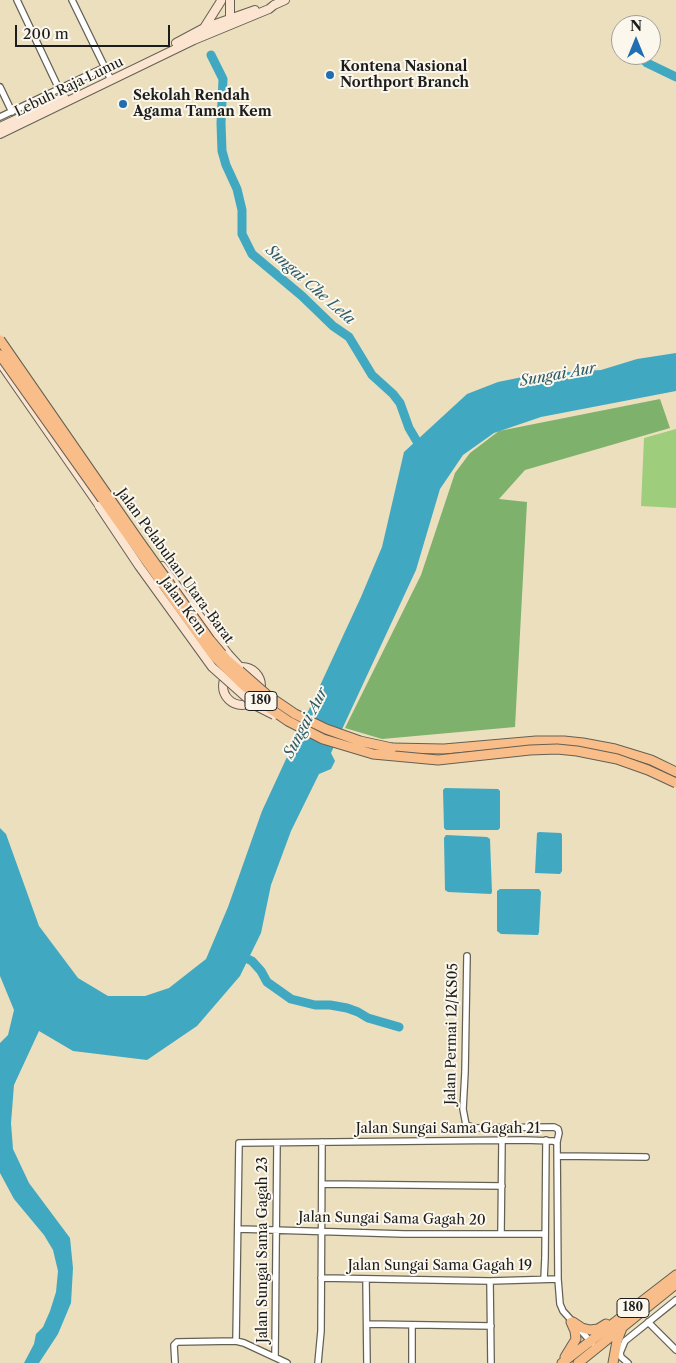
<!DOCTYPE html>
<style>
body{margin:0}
#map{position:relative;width:676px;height:1363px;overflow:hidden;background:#ebdfbd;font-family:"Libre Caslon Text",serif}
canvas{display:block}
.north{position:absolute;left:611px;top:15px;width:50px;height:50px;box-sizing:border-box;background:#fbf7ec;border:1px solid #a29f99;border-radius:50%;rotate:0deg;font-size:14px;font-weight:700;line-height:20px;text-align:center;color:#1c1c1c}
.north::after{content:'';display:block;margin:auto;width:18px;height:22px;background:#1f6fb2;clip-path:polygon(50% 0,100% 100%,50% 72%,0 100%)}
.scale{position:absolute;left:15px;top:25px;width:155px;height:22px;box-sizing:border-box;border:2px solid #1c1c1c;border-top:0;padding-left:6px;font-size:15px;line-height:18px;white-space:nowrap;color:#1c1c1c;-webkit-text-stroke:4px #fbf7ec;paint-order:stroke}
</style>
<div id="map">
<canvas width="676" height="1363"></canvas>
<div class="north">N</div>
<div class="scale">200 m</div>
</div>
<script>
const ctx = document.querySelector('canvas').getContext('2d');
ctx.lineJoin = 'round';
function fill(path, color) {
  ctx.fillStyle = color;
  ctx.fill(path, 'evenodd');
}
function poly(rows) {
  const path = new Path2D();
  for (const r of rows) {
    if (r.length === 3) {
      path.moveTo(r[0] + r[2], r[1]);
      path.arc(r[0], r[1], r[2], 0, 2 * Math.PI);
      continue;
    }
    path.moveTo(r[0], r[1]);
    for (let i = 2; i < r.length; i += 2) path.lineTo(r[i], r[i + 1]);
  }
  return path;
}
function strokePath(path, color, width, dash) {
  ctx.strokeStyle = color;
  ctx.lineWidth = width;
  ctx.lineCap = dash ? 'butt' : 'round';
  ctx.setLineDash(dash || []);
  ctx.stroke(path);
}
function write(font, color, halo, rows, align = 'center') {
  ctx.font = font + ' "Libre Caslon Text",serif';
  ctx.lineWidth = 4;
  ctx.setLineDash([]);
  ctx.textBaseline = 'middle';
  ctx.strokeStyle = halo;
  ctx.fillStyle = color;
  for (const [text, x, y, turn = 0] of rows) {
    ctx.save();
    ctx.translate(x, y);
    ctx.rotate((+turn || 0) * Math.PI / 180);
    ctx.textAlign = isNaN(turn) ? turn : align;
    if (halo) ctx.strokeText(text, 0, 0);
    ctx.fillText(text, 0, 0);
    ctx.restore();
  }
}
fill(poly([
 [676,429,676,508,641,506,644,438]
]), '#9ece7c');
fill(poly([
 [660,399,670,428,525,470,499,499,527,502,515,727,382,739,345,728,421,575,455,473,470,453,499,431]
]), '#7eb16c');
fill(poly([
 [676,353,676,391,541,417,494,433,463,455,440,489,416,570,331,753,335,761,331,769,319,774,291,831,271,885,261,933,240,976,197,1026,147,1060,73,1051,39,1031,14,1085,11,1123,13,1149,29,1183,70,1238,73,1268,71,1303,58,1334,39,1363,24,1363,34,1344,36,1334,43,1327,50,1311,56,1292,58,1271,53,1250,44,1235,14,1199,0,1173,0,1043,8,1035,14,1010,0,976,0,828,6,834,39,926,78,978,108,996,145,996,169,988,206,959,228,907,262,811,361,597,382,547,404,452,467,394,498,382,537,374,601,370,637,359],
 [445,788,498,789,500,791,500,828,498,830,446,830,444,828,443,790],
 [539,832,561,833,562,835,562,871,560,874,535,873,537,833],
 [446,835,487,837,490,839,492,892,491,894,448,892,445,890,444,838],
 [500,889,539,889,541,892,539,932,538,935,501,934,497,931,497,891]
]), '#41a8c2');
strokePath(poly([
 [211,55,223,79,221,123,222,151,226,165,237,189,242,210,242,234,252,254,302,296,333,326,349,337,372,375,393,394,400,403,409,428,422,450],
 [641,55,642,58,647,63,676,77],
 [239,955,252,961,261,971,267,982,291,999,315,1005,330,1005,347,1008,358,1012,368,1018,399,1027]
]), '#41a8c2', 9);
const street = poly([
 [17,0,59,89],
 [72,0,111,80],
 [0,87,12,112],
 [0,117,105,67],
 [467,956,465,1072,463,1109,466,1125,476,1128,554,1127,558,1129,559,1133,557,1142],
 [558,1156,646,1157],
 [322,1184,502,1186],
 [239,1229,404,1234,545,1234],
 [501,1233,502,1140],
 [321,1278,490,1281,558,1279],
 [366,1279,367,1363],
 [544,1279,545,1258,546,1140],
 [490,1281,491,1363],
 [648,1322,676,1350],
 [367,1324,491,1326],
 [236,1341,239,1143,523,1140,553,1141,557,1142,558,1279,560,1304,563,1311,592,1343],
 [275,1357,277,1143],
 [175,1363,174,1345,177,1342,236,1341,244,1343,287,1363],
 [318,1363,321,1331,322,1142],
 [412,1363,412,1325],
 [628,1363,621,1357,620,1353,625,1341,676,1300]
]);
const secondary = poly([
 [230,23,230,0],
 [204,28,221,1],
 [176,43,204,28,255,10],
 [0,127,64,97],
 [0,134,194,40,269,9,274,5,285,0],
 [1,364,103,511],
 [162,566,228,654],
 [208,655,226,675],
 [242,686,19]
]);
const primary = poly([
 [392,748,444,749,536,741,564,741,583,743,615,749,651,760,676,772],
 [573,1322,582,1328,590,1330,598,1329,606,1324],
 [565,1357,576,1339,575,1331,571,1322],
 [562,1363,676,1275],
 [578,1363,676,1284],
 [613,1363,617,1341,622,1328]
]);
strokePath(street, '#646054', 8);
strokePath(secondary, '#646054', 10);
strokePath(primary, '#646054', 11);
strokePath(street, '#fff', 5.5);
strokePath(secondary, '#fce5d0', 8);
strokePath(primary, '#f8bd89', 9);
const secondaryBridge = poly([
 [99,506,139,566,212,667,256,706,274,715],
 [228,654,239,666]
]);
const primaryBridge = poly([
 [0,340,137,538,210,640,226,659,267,695,295,714,326,729,360,741,392,748],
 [0,355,213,655,242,684,269,708,288,721,323,739,373,754,438,760,530,750,557,749,577,751,617,759,648,770,676,783]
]);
strokePath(secondaryBridge, '#646054', 10, []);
strokePath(primaryBridge, '#646054', 11, []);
strokePath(secondaryBridge, '#fce5d0', 8);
strokePath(primaryBridge, '#f8bd89', 9);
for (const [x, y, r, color] of [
 [330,75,5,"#1f6fb2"],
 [123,104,5,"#1f6fb2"]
]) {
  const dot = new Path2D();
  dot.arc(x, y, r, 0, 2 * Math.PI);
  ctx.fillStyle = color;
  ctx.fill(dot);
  strokePath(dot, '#fbf7ec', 2);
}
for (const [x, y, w] of [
 [261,701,32],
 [633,1308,32]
]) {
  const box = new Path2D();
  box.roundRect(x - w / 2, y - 9.5, w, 19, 4);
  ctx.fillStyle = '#fbf7ec';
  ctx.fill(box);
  strokePath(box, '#1c1c1c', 1);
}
write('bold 12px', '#1c1c1c', null, [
 ["180",261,701],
 ["180",633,1308]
]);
write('bold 14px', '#1c1c1c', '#fbf7ec', [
 ["Kontena Nasional",340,67],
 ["Northport Branch",340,83],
 ["Sekolah Rendah",133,96],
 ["Agama Taman Kem",133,112]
], 'left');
write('14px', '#1c1c1c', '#fbf7ec', [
 ["Lebuh Raja Lumu",69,87,-26],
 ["Jalan Pelabuhan Utara-Barat",175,566,54],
 ["Jalan Kem",183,606,54],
 ["Jalan Permai 12/KS05",452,1034,-89],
 ["Jalan Sungai Sama Gagah 21",448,1129],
 ["Jalan Sungai Sama Gagah 20",392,1219,1],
 ["Jalan Sungai Sama Gagah 23",263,1250,-90],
 ["Jalan Sungai Sama Gagah 19",440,1266]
]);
write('italic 15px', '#2d5b67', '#fbf7ec', [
 ["Sungai Che Lela",310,285,41],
 ["Sungai Aur",558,375,-10],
 ["Sungai Aur",306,723,-62]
]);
</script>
